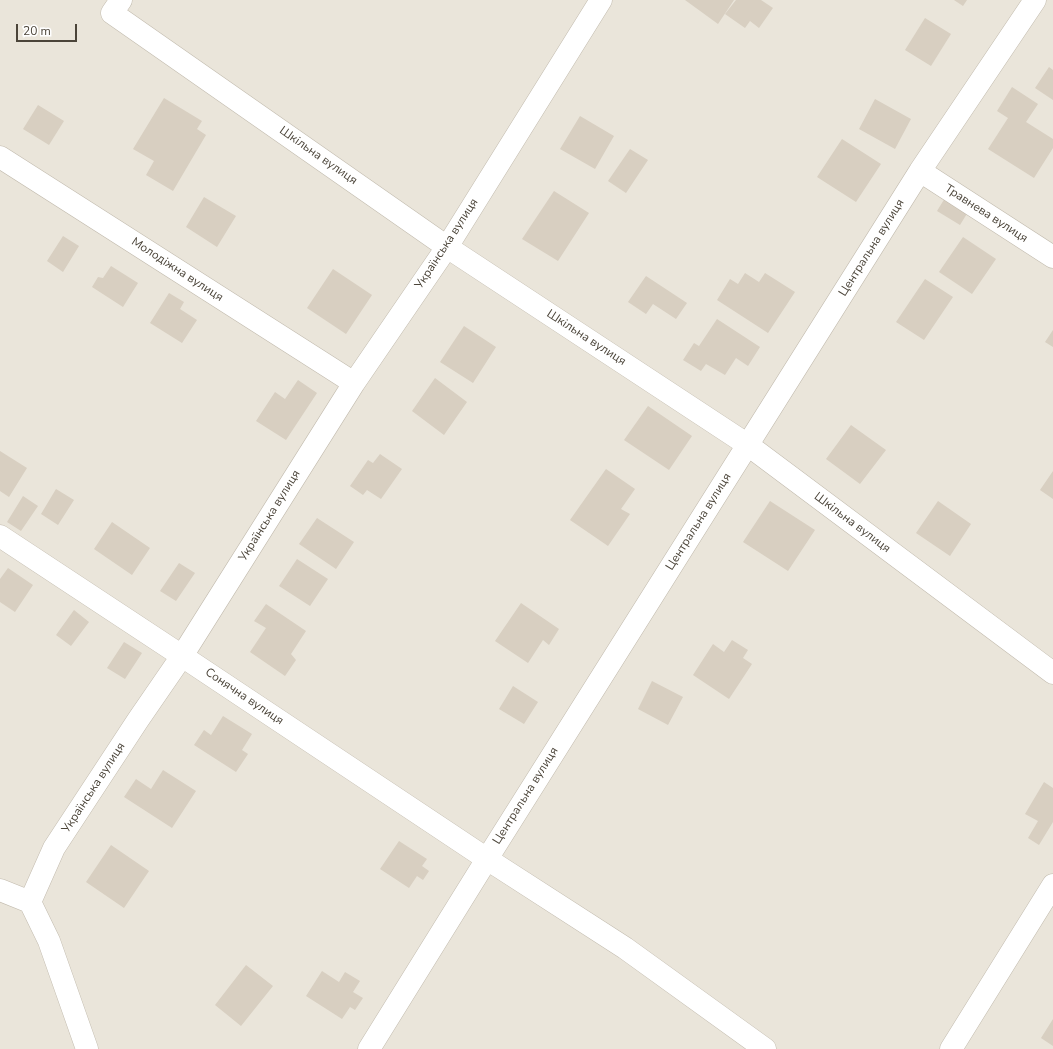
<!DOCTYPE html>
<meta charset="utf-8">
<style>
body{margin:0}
#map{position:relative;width:1053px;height:1049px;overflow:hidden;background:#f6f3ec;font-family:"Nunito Sans",sans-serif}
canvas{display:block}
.scale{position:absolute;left:16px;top:24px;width:61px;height:18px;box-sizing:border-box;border:2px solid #4b4439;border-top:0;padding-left:5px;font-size:12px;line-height:14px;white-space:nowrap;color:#4b4439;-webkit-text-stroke:3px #fff;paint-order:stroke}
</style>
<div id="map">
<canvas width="1053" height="1049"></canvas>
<div class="scale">20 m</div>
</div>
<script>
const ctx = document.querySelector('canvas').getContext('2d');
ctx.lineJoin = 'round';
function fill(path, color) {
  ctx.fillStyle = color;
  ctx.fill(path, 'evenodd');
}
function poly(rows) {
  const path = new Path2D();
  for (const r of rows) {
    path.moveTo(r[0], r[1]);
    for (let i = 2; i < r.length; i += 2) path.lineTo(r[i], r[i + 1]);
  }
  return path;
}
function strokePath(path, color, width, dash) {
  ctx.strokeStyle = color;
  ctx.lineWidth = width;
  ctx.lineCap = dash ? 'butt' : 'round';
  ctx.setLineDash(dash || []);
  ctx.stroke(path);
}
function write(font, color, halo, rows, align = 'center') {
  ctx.font = font + ' "Nunito Sans",sans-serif';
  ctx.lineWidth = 3;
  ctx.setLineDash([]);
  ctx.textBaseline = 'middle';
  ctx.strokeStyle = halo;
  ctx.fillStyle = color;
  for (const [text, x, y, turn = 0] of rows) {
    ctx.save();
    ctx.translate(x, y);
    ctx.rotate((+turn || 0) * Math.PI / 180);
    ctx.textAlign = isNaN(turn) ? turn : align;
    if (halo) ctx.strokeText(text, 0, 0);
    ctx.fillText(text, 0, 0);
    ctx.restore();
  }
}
fill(poly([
 [0,0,1053,0,1053,1049,0,1049]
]), '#eae5da');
fill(poly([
 [685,0,734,0,718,24],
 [736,0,761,0,773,8,759,28,750,21,745,28,725,14],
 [954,0,967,0,963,6],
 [925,18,951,34,931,66,905,50],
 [1049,67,1053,70,1053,100,1035,88],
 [1012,87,1038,104,1026,122,1053,139,1053,148,1034,178,988,149,1008,118,997,111],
 [164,98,202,121,197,129,206,135,173,191,146,175,154,161,133,149],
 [875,99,911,119,895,149,859,129],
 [38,105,64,121,49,145,23,129],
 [580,116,614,136,595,169,560,149],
 [842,139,881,164,856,202,817,177],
 [630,149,648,160,626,193,608,181],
 [554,191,589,213,558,261,522,239],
 [204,197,236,216,217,247,186,227],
 [945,198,968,212,960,225,937,211],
 [63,236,79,246,63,272,47,261],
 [963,237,996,259,972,294,939,272],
 [111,266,138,283,123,307,92,287,98,277,103,278],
 [333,269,372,295,346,334,307,308],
 [745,273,759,282,765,273,795,292,768,333,717,300,730,279,738,284],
 [646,276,687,303,676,319,653,304,646,314,628,302],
 [925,279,953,297,924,340,896,322],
 [169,293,184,302,180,309,197,320,182,343,150,323],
 [717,319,760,347,748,366,736,358,725,375,706,364,701,371,683,360,694,343,699,346],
 [464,326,496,347,473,383,440,362],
 [1053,330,1053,347,1045,342],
 [435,378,467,402,444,435,412,411],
 [298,380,317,393,286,440,256,421,275,392,285,399],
 [648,406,692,436,669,470,624,440],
 [851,425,886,450,860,484,826,459],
 [0,451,27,468,9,497,0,491],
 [380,454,402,469,381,499,367,490,363,495,350,486,368,460,373,463],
 [606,469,635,489,621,509,630,514,608,546,570,520],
 [1053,471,1053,499,1040,490],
 [56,489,74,500,58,525,41,514],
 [23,496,38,506,21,531,7,522],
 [770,501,815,530,788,571,743,542],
 [938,501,971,524,950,556,916,533],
 [317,518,354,542,336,569,299,544],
 [112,522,150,548,132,575,94,549],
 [297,559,328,579,310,606,279,586],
 [179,563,195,573,176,601,160,591],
 [8,568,33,585,15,612,0,602,0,579],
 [521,603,559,629,549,645,543,640,528,663,495,641],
 [266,604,306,631,291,654,296,660,285,676,250,652,266,628,254,621],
 [74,610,89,622,71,646,56,635],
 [732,640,748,650,743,658,752,664,729,699,693,675,713,644,724,652],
 [124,642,142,653,125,679,107,668],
 [652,681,683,697,668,725,638,709],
 [513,686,538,702,524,724,499,709],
 [223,716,252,734,242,750,248,754,236,772,194,745,204,730,211,735],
 [163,770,196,791,172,828,124,797,136,779,151,789],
 [1044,782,1053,788,1053,822,1039,845,1028,838,1038,821,1025,814],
 [399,841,427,859,422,866,429,871,423,880,417,876,409,888,380,869],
 [111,845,149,871,124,908,86,882],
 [246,965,273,986,241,1026,215,1005],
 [322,971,339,982,345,972,360,981,353,992,363,998,355,1010,350,1007,342,1019,306,996],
 [1053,1019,1053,1046,1041,1038]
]), '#d8cfc1');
const minor = poly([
 [121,0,112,13,447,247,748,445,1053,673],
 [0,157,354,383],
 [920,171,1053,257],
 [0,536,182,656,487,859,625,948,765,1049],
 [0,890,30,902],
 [87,1049,49,941,30,902,54,848,138,720,182,656,354,383,447,247,601,0],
 [369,1049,487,859,920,171,1035,0],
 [951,1049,1053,885]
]);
strokePath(minor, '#c2bbae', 23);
strokePath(minor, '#fff', 22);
write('12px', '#4b4439', '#fff', [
 ["Шкільна вулиця",318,156,35],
 ["Травнева вулиця",986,214,33],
 ["Українська вулиця",447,244,-57],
 ["Центральна вулиця",872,248,-58],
 ["Молодіжна вулиця",177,270,33],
 ["Шкільна вулиця",586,338,33],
 ["Українська вулиця",270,516,-58],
 ["Центральна вулиця",699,522,-58],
 ["Шкільна вулиця",852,523,37],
 ["Сонячна вулиця",244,697,34],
 ["Українська вулиця",94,788,-57],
 ["Центральна вулиця",526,796,-58]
]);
</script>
